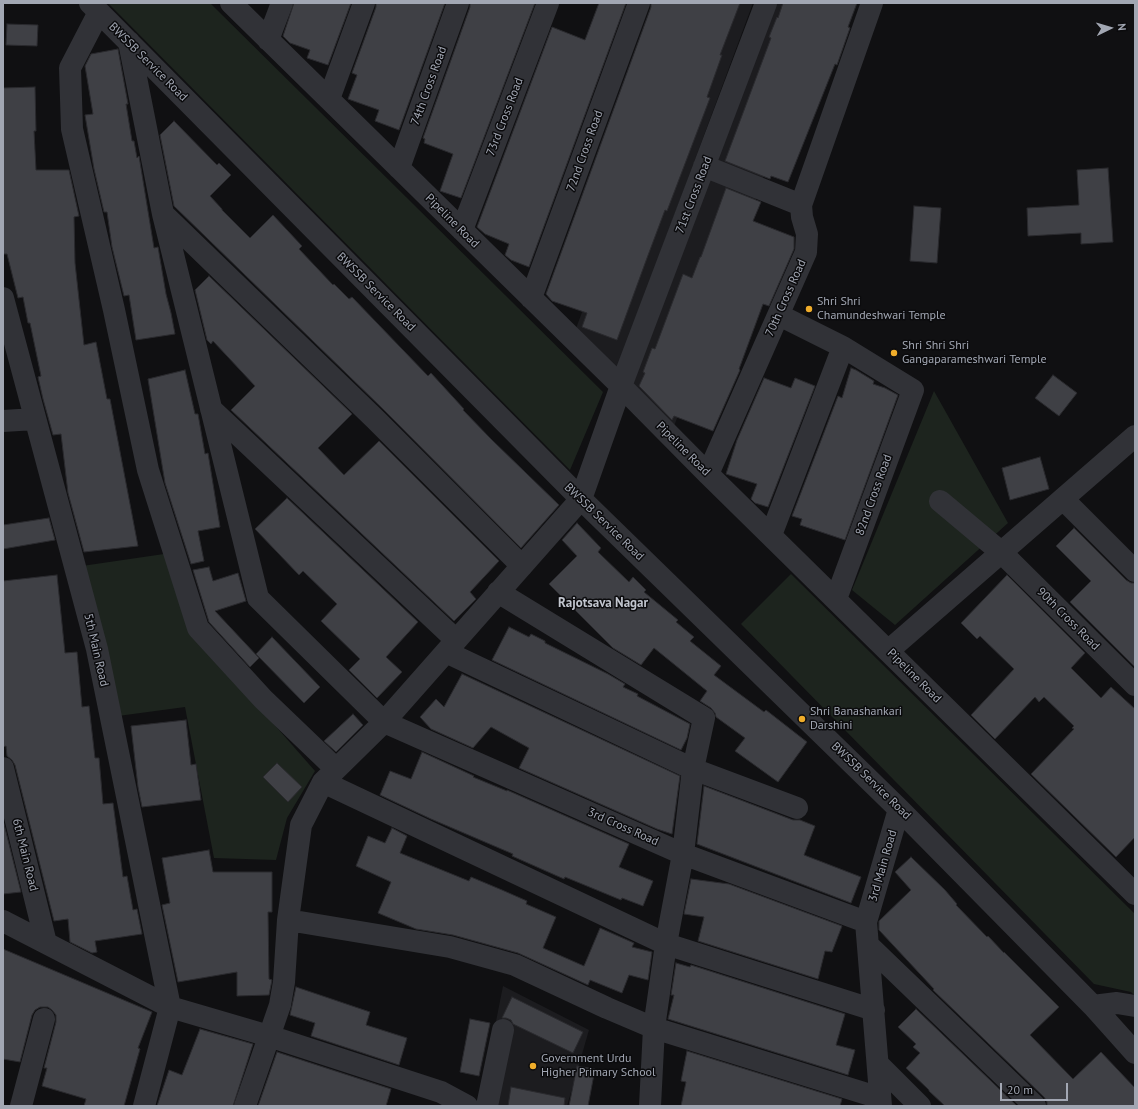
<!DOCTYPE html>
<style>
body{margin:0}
#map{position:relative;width:1138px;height:1109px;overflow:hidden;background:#101012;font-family:"PT Sans",sans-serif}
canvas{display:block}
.frame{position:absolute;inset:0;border:4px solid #a2a7b3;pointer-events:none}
.north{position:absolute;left:1090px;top:8px;width:40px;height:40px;-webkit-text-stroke:3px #0b0b0d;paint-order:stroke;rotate:85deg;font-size:11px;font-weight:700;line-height:16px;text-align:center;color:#a2a7b3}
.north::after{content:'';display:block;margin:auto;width:14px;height:18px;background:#a2a7b3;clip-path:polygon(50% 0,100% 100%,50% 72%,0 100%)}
.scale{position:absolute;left:1000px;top:1083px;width:68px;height:18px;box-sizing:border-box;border:2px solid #a2a7b3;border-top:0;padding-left:5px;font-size:12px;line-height:14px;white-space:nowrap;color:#a2a7b3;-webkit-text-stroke:3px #0b0b0d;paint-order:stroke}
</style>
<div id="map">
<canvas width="1138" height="1109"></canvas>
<div class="frame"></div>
<div class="north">N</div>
<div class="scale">20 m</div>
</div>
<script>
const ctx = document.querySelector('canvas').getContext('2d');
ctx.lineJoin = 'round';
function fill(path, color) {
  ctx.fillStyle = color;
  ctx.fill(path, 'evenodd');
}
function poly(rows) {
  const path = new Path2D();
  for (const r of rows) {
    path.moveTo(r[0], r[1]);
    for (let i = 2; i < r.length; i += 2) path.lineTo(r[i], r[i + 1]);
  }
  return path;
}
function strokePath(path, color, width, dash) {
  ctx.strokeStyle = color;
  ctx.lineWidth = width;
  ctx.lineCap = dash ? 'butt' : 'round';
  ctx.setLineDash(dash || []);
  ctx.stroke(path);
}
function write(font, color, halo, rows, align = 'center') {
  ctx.font = font + ' "PT Sans",sans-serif';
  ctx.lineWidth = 3;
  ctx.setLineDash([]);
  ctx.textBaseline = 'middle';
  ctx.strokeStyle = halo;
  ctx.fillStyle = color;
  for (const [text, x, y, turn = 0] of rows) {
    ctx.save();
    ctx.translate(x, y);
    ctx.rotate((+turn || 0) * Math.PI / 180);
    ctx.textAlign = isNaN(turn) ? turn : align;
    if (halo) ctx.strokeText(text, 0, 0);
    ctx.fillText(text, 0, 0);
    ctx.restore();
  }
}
fill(poly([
 [698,3,753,3,617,370,575,331],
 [774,3,826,3,672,432,631,386],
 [503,986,589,1030,567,1106,494,1106,480,1102]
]), '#1c1c1f');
fill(poly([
 [108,3,210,3,603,392,570,470],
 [934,391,1008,523,895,625,852,590],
 [164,554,192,631,315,771,287,818,276,860,214,858,185,707,118,716,82,566],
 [791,574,1135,914,1135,996,1131,992,1094,984,741,624]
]), '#1d241e');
const building = poly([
 [294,3,351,3,328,65,307,58,310,50,290,43,283,36,294,3],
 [376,3,445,3,399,130,375,121,379,110,348,99,357,75,352,73,376,7,376,3],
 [470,3,535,3,461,198,440,191,453,154,424,143,425,139,423,138,470,7,470,3],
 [599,3,626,3,529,267,511,260,505,255,509,244,485,234,477,227,552,27,585,40,599,3],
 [651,3,740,3,720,55,722,55,707,97,710,98,667,211,665,210,647,258,617,340,582,327,587,313,552,301,546,294,651,7,651,3],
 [783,3,857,3,848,27,850,28,837,65,835,64,788,182,771,176,770,179,725,161,771,38,769,37,777,17,778,18,783,3],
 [7,24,38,25,37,46,6,45,7,24],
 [118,49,128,104,126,104,132,141,134,141,137,158,139,156,154,248,158,247,166,294,171,313,175,334,136,340,129,295,124,296,112,247,107,212,104,212,94,169,85,115,93,114,85,66,91,54,118,49],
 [35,87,36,131,34,131,36,170,69,170,79,216,74,217,75,263,84,345,96,342,107,399,110,399,138,546,84,552,68,493,61,434,53,435,43,399,38,377,41,376,30,323,28,323,23,297,18,298,7,254,3,254,3,88,35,87],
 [174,121,217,165,219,163,231,175,210,196,222,209,222,210,250,238,273,215,302,246,299,249,333,285,334,284,349,299,352,297,428,376,431,373,464,409,463,410,491,439,559,505,521,548,384,410,174,206,160,135,174,121],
 [1108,168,1113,242,1081,244,1081,233,1028,236,1027,208,1079,205,1077,170,1108,168],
 [726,188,761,202,753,221,794,237,794,249,769,306,763,304,739,369,740,370,713,431,674,416,672,420,639,386,645,373,643,372,652,348,655,349,683,274,692,278,700,257,701,257,726,188],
 [914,206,941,208,937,263,910,261,914,206],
 [209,276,352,414,318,448,344,475,379,441,499,561,470,592,476,599,454,621,231,410,255,386,213,341,211,344,207,340,195,290,209,276],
 [851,368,856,370,874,381,873,384,885,388,898,395,845,540,800,525,802,519,792,516,838,396,842,398,851,368],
 [185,370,195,414,198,414,205,454,208,453,220,527,198,531,204,561,191,564,165,483,148,379,185,370],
 [1053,375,1077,393,1059,416,1035,398,1053,375],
 [764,378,791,388,795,378,815,386,768,507,755,503,751,499,757,484,726,474,737,440,764,378],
 [1040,457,1049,489,1010,500,1002,468,1040,457],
 [287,498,418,622,386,657,402,672,377,698,349,670,360,659,321,621,337,604,303,571,299,575,255,529,287,498],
 [49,518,55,540,3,549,3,525,49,518],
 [577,523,601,548,598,552,629,582,633,577,646,590,644,592,678,620,676,622,694,637,690,641,721,666,714,675,764,712,766,710,807,742,778,782,735,751,745,738,716,717,715,713,711,708,700,701,707,691,654,648,641,665,613,648,549,584,577,556,562,540,577,523],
 [1074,528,1126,580,1131,583,1135,583,1135,667,1070,602,1091,581,1056,546,1074,528],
 [209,567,213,581,238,573,246,601,215,611,259,658,250,667,209,622,193,570,209,567],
 [57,575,65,653,77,652,82,707,89,706,95,758,99,758,103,804,113,803,123,877,127,876,133,910,137,909,142,934,95,941,97,952,92,953,70,942,68,919,54,921,15,765,12,760,7,756,6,746,3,747,3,581,57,575],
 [1007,575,1085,653,1071,668,1101,698,1111,687,1135,709,1135,837,1116,857,1031,774,1074,729,1072,728,1074,726,1044,697,1039,702,1035,697,995,739,971,715,1014,669,980,636,977,639,961,623,1007,575],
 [509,627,529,637,531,634,545,641,545,643,608,674,625,684,623,687,638,694,637,696,690,724,687,738,681,750,492,660,509,627],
 [272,637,320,687,304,703,256,654,272,637],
 [462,674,680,776,672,834,657,829,519,768,529,748,491,727,473,748,431,729,420,717,436,699,444,707,462,674],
 [353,714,363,725,336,752,324,741,353,714],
 [186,720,191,765,196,764,201,800,142,807,138,787,131,726,186,720],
 [422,752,474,776,473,777,507,791,507,790,629,844,619,867,653,881,643,906,622,898,621,900,565,877,564,879,512,856,513,854,431,819,380,795,390,771,411,779,422,752],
 [277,763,302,787,288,802,263,777,277,763],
 [704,786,793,820,800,820,815,826,804,855,861,877,851,903,697,844,704,786],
 [3,820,21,892,3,894,3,820],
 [392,828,407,836,400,853,469,881,471,877,502,890,527,901,526,904,556,917,543,948,584,966,600,928,634,943,632,947,652,952,648,980,629,975,622,993,590,980,588,985,518,953,453,935,416,929,378,913,391,882,356,866,368,836,385,843,392,828],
 [209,850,213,872,272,872,272,912,268,912,269,979,272,980,269,995,237,996,237,972,178,982,162,905,170,903,162,858,209,850],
 [911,857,945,890,957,904,956,905,987,937,988,936,1004,953,1004,952,1059,1007,1030,1035,1073,1079,1101,1052,1135,1088,1135,1106,1047,1106,1047,1102,1044,1097,933,990,934,989,879,930,879,921,911,890,895,872,911,857],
 [691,879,729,884,842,926,832,952,825,951,818,979,698,941,704,917,684,914,691,879],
 [3,949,152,1012,138,1048,140,1049,124,1106,84,1106,86,1099,42,1086,47,1068,44,1068,56,1022,56,1015,52,1010,48,1007,40,1007,35,1010,32,1015,20,1062,3,1059,3,949],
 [676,963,690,967,691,965,845,1014,836,1045,855,1050,848,1075,668,1019,674,995,671,995,676,963],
 [296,987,370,1012,366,1025,407,1038,399,1065,311,1036,315,1023,290,1015,296,987],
 [512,997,583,1032,573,1053,513,1024,511,1020,506,1018,502,1018,512,997],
 [916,1009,1017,1106,945,1106,929,1091,929,1090,906,1068,920,1053,913,1047,916,1044,898,1027,916,1009],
 [470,1019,490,1023,479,1076,460,1072,470,1019],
 [200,1029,253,1044,233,1106,157,1106,169,1070,182,1075,200,1029],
 [687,1051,842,1099,840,1106,681,1106,686,1082,681,1081,687,1051],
 [277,1052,391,1089,386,1106,258,1106,277,1052],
 [577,1066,595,1069,588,1106,569,1106,577,1066],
 [511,1087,565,1098,564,1106,508,1106,511,1087]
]);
fill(building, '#3f4045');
strokePath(building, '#2a2a2e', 1);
strokePath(poly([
 [90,3,581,499,899,809,1093,1006,1117,1003,1135,1006],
 [231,3,621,386,708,474,1135,894],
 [99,12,70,68,72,129,114,310,148,470,198,628,263,699,336,769],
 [268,40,282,3],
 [129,42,163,214,258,598,384,722,683,854,866,922],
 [329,99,364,3],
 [704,166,801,205],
 [399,168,458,3],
 [163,214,375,419,522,566],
 [462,230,548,3],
 [3,298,97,649,170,1007,144,1106],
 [531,298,639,3],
 [779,315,843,347,913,390,836,599],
 [211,409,456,640],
 [3,421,35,419],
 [708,474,806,252,807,234,802,217,801,205,872,3],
 [1063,499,1135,571],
 [940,501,1002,553,1135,685],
 [771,535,843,347],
 [498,592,704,718,693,769,683,854,666,944,874,1010],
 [888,651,1135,436],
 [446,652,693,769,797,808],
 [3,768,46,943],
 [323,782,666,944,654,1028,650,1106],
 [288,920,450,947,515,965,607,1008,654,1028,880,1098],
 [3,921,170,1007,269,1036,441,1092,467,1106],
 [869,946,1035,1106],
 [1093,1006,1135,1053],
 [878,1064,920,1106],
 [21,1106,44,1019],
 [245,1106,280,1005,284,982,288,920,301,825,323,782,384,722,581,499,621,386,766,3],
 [487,1106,503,1030],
 [881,1106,866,922,899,809]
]), '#313237', 22);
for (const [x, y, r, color] of [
 [809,309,4,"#f0ad2a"],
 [894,353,4,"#f0ad2a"],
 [802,719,4,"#f0ad2a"],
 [533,1066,4,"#f0ad2a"]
]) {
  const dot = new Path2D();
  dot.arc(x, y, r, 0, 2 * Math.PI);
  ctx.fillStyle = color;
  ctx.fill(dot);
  strokePath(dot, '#0b0b0d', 1.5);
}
write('12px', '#a2a7b3', '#0b0b0d', [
 ["BWSSB Service Road",148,62,45],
 ["74th Cross Road",429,86,-70],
 ["73rd Cross Road",505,117,-69],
 ["72nd Cross Road",585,151,-70],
 ["71st Cross Road",694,195,-69],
 ["Pipeline Road",452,221,45],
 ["BWSSB Service Road",376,292,45],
 ["70th Cross Road",786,298,-66],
 ["Pipeline Road",683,449,45],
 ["82nd Cross Road",874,495,-70],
 ["BWSSB Service Road",604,522,44],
 ["90th Cross Road",1068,619,45],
 ["5th Main Road",96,650,77],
 ["Pipeline Road",914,676,45],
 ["BWSSB Service Road",871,781,44],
 ["3rd Cross Road",623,827,24],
 ["6th Main Road",25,855,76],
 ["3rd Main Road",883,866,-74]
]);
write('12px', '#a2a7b3', '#0b0b0d', [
 ["Shri Shri",817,302],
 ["Chamundeshwari Temple",817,316],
 ["Shri Shri Shri",902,346],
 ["Gangaparameshwari Temple",902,360],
 ["Shri Banashankari",810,712],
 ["Darshini",810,726],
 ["Government Urdu",541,1059],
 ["Higher Primary School",541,1073]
], 'left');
write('bold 13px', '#c2c6cf', '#0b0b0d', [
 ["Rajotsava Nagar",603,603]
]);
</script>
